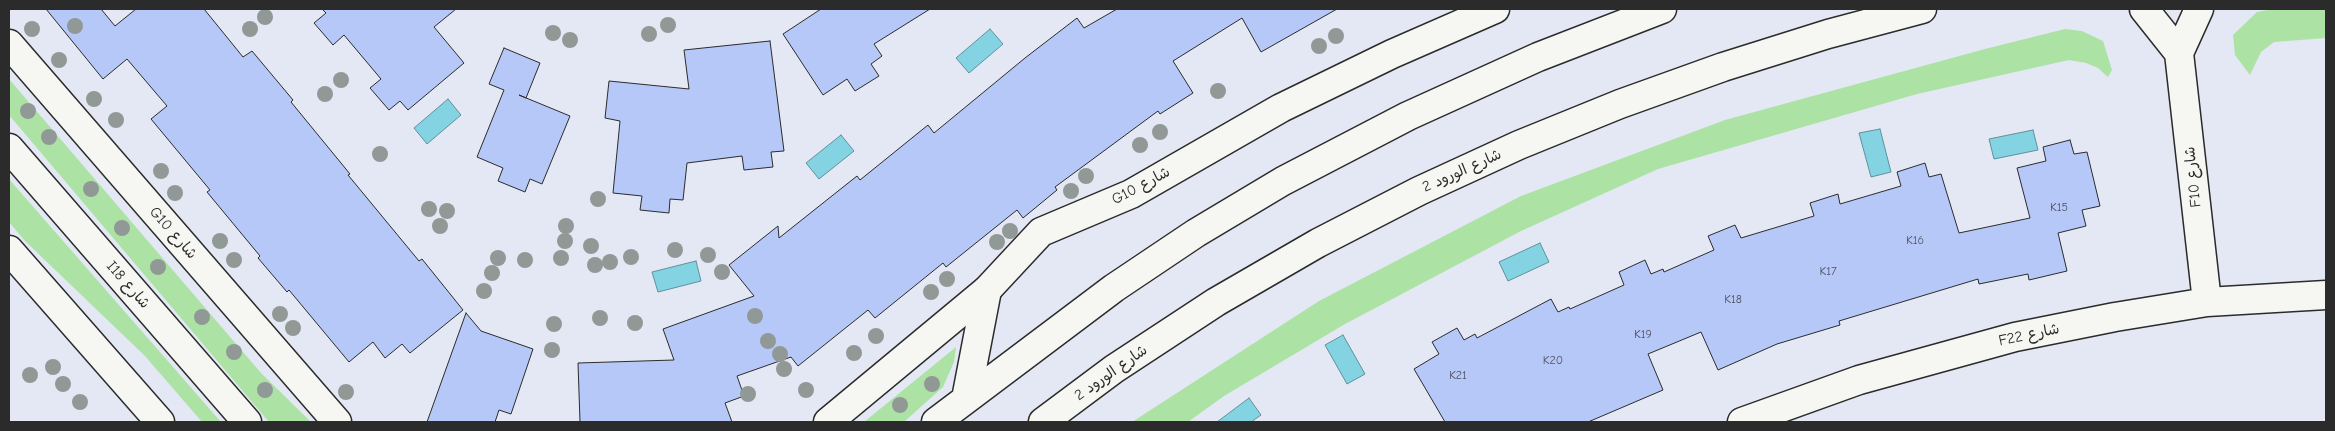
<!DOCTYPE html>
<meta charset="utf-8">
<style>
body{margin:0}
#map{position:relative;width:2335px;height:431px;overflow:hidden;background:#e3e8f4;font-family:"Comic Neue",sans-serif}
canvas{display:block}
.frame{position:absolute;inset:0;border:10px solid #2b2b2b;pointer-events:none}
</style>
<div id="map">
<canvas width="2335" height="431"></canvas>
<div class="frame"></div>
</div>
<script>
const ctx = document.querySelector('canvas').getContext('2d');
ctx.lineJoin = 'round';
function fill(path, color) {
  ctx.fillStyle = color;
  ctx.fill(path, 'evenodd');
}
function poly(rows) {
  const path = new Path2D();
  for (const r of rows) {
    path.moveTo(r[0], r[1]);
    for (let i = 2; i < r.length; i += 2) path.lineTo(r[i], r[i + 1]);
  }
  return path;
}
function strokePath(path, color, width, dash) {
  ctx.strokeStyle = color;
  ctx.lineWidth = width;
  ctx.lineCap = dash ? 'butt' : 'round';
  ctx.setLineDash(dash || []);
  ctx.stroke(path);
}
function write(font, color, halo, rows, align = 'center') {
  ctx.font = font + ' "Comic Neue","Playpen Sans Arabic",sans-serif';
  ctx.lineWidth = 5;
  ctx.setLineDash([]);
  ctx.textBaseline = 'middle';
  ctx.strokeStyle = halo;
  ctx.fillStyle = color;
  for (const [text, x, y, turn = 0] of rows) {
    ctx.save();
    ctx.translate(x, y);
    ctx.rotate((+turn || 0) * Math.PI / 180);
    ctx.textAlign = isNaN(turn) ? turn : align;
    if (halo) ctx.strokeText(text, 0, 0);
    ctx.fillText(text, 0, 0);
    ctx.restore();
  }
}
fill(poly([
 [2273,9,2326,9,2326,38,2274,42,2261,52,2250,75,2235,55,2233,35,2257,12],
 [2065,29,2082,31,2103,41,2112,70,2108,77,2098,68,2086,63,2069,60,1917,94,1658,169,1521,231,1345,324,1224,396,1188,422,1132,422,1319,301,1521,196,1725,120,1985,49],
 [9,79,261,373,311,422,269,422,9,115],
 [9,179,221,422,202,422,145,356,25,241,9,222],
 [956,347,954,362,943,387,904,422,864,422]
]), '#ade2a5');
const water = poly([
 [990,29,1003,44,969,73,956,58,990,29],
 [448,99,461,115,427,144,414,128,448,99],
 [1880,129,1891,172,1871,177,1859,133,1880,129],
 [2033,130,2038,150,1994,159,1989,139,2033,130],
 [841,135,854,151,819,179,806,163,841,135],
 [1540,243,1549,262,1508,281,1499,262,1540,243],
 [696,261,701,281,658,292,652,272,696,261],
 [1343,335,1365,374,1347,384,1325,345,1343,335],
 [1249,398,1261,415,1251,422,1217,422,1249,398]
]);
fill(water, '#84d3e2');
strokePath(water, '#609099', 1);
const building = poly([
 [46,9,101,9,115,26,136,9,204,9,243,57,252,51,293,100,291,102,350,174,348,175,419,261,422,259,463,310,410,353,402,344,385,358,373,342,349,362,289,290,287,292,258,258,260,256,207,192,210,190,151,119,167,106,127,59,103,79,46,9],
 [322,9,456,9,434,27,464,63,408,110,400,101,389,110,370,88,381,79,344,35,333,45,314,23,326,13,322,9],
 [821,9,930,9,874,44,882,56,871,64,879,76,855,91,847,79,823,95,783,34,821,9],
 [1117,9,1337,9,1261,52,1242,18,1173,61,1193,93,1160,114,1158,111,1055,187,1057,190,1023,218,1017,210,946,267,943,263,875,318,868,310,798,366,791,357,737,376,744,396,725,403,732,422,580,422,578,363,674,360,663,329,754,296,729,265,778,226,779,238,857,176,860,180,928,125,934,133,1025,58,1077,18,1084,28,1117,9],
 [770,41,784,151,771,152,773,167,744,170,742,156,687,163,683,200,670,199,669,213,640,210,642,196,613,193,620,121,605,118,609,81,689,89,684,50,770,41],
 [504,48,540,63,526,98,519,95,570,116,542,184,530,179,525,192,498,181,503,168,477,157,504,90,489,84,504,48],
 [2070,140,2074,154,2087,152,2100,206,2082,210,2086,226,2058,233,2067,271,2029,280,2028,274,1979,284,1978,279,1839,321,1840,325,1777,344,1718,370,1701,332,1648,354,1663,390,1588,422,1445,422,1414,369,1439,354,1432,342,1457,328,1464,340,1475,334,1477,338,1551,299,1558,312,1569,307,1570,309,1624,285,1619,272,1645,260,1651,274,1663,269,1664,272,1714,250,1708,236,1735,225,1741,238,1814,216,1810,203,1838,194,1840,204,1901,186,1897,172,1925,163,1929,177,1941,174,1959,233,2030,218,2017,168,2046,161,2043,147,2070,140],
 [466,313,481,331,533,349,511,414,499,410,495,422,427,422,466,313]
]);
fill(building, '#b6c8f8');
strokePath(building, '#2b2b2b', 1);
const minor = poly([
 [2144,9,2179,53],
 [2199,9,2179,53,2207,302],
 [9,44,337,422],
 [828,422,987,290,1041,232,1131,194,1281,108,1392,54,1495,9],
 [1742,422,1859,380,2015,337,2115,317,2207,302,2326,295]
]);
const tertiary = poly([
 [9,148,247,422],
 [9,250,160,422],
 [966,399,987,290],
 [936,422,1114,288,1196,233,1283,181,1408,116,1538,57,1662,9],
 [1043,422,1114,369,1216,302,1318,243,1419,191,1519,145,1620,104,1723,67,1828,34,1922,9]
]);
strokePath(minor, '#2b2b2b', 31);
strokePath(tertiary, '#2b2b2b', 31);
strokePath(minor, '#f6f6f2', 28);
strokePath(tertiary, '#f6f6f2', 28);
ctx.fillStyle = '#909996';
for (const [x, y] of [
 [265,17],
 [668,25],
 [75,26],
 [32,29],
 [250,29],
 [553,33],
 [649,34],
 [1336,36],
 [570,40],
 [1319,46],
 [59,60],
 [341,80],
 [1218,91],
 [325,94],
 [94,99],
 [28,111],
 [116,120],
 [1160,132],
 [49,137],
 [1140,145],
 [380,154],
 [161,171],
 [1086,176],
 [91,189],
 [1071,191],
 [175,193],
 [598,199],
 [429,209],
 [447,211],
 [440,226],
 [566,226],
 [122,228],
 [1010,231],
 [220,241],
 [565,241],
 [997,242],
 [591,246],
 [675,250],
 [708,255],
 [631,257],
 [498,258],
 [561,258],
 [234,260],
 [525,260],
 [610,262],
 [595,265],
 [158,267],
 [722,272],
 [492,273],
 [947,279],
 [484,291],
 [931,292],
 [280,314],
 [755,316],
 [202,317],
 [600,318],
 [635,323],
 [554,324],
 [293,328],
 [876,336],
 [768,341],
 [552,350],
 [234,352],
 [854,353],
 [780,354],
 [53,367],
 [784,369],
 [30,375],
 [63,384],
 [932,384],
 [265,390],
 [806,390],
 [346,392],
 [748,394],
 [80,402],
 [900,405]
]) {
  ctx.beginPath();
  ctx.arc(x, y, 8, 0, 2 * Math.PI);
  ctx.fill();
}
write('12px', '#4e525e', null, [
 ["K15",2059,208],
 ["K16",1915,241],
 ["K17",1828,272],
 ["K18",1733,300],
 ["K19",1643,335],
 ["K20",1553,361],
 ["K21",1458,376]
]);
write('15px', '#2b2b2b', '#f6f6f2', [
 ["شارع الورود 2",1462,171,-24],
 ["F10 شارع",2193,177,-96],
 ["G10 شارع",1141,186,-28],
 ["G10 شارع",173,233,49],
 ["I18 شارع",128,285,49],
 ["F22 شارع",2029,335,-12],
 ["شارع الورود 2",1111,373,-35]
]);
</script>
